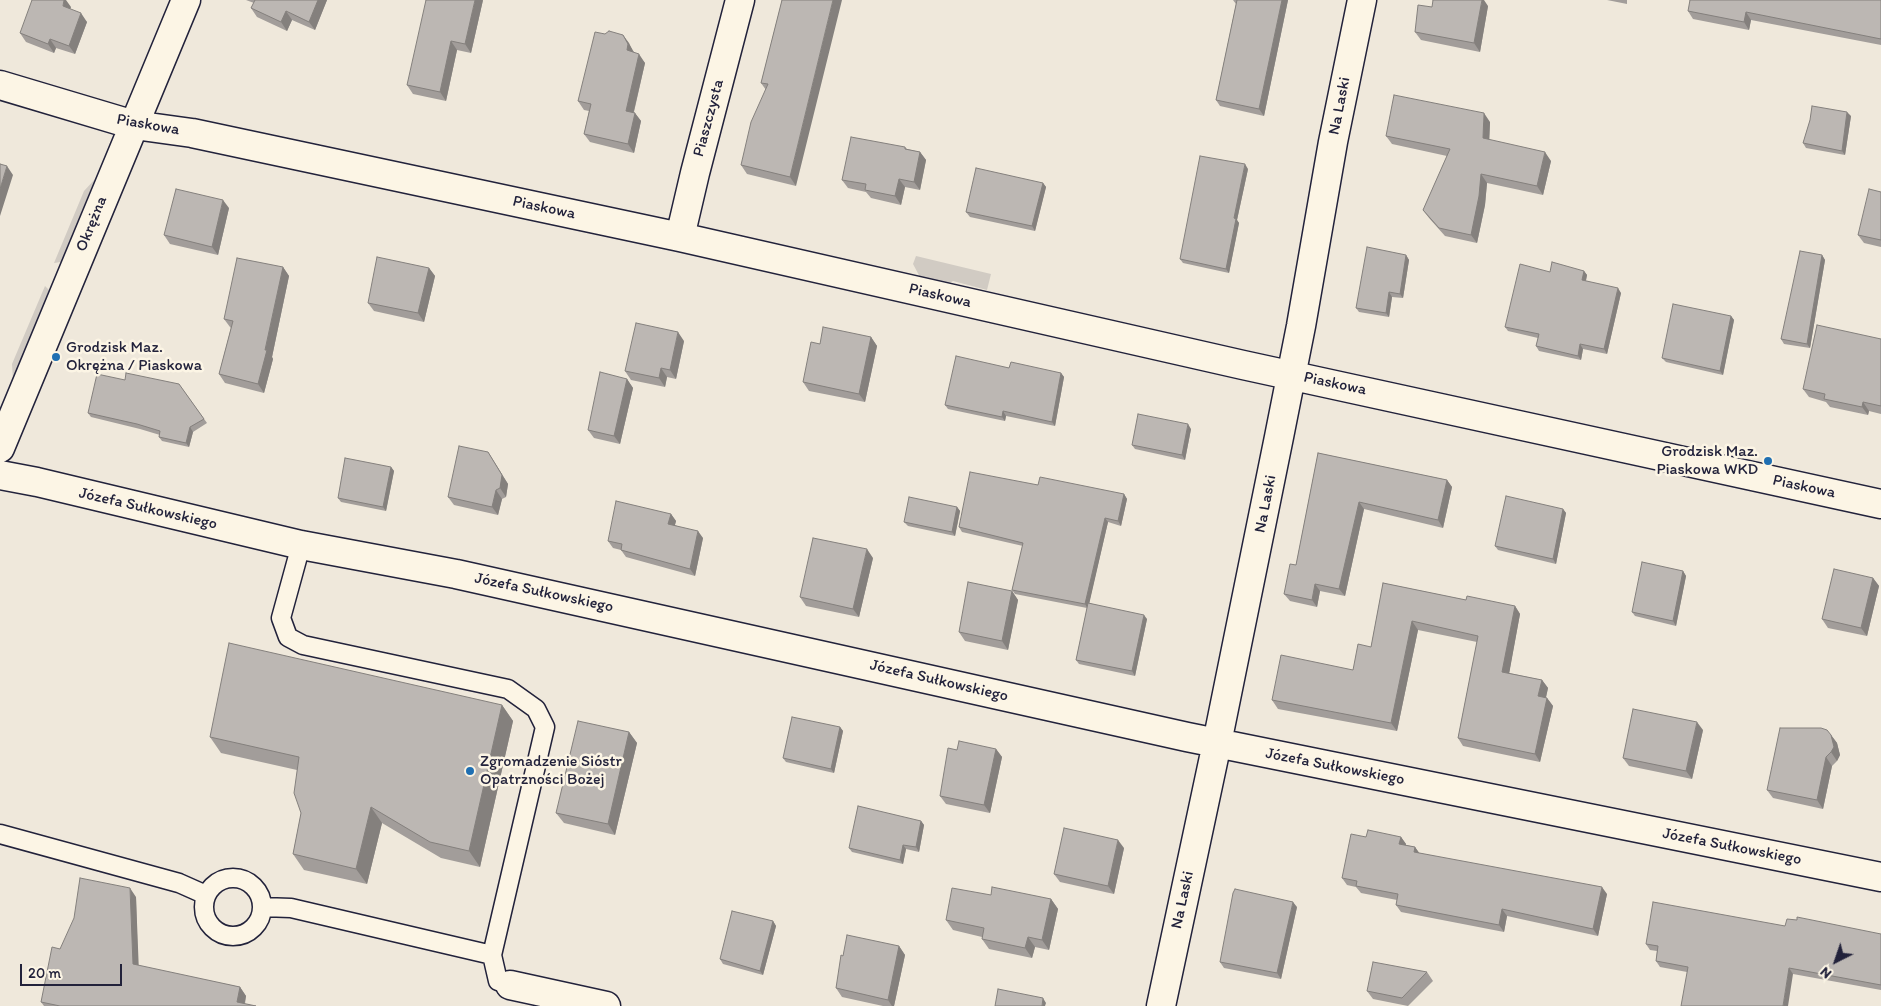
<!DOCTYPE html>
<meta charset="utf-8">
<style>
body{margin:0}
#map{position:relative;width:1881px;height:1006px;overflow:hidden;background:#efe8db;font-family:Itim,sans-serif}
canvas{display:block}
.north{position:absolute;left:1811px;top:936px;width:50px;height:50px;-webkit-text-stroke:4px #fcf5e5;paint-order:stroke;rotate:221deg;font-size:14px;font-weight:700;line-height:20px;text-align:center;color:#22223b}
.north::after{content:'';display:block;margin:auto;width:18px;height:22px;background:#22223b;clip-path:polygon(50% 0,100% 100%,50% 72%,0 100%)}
.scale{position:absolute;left:20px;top:964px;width:102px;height:22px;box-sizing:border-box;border:2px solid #22223b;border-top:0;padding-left:6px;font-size:15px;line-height:18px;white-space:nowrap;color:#22223b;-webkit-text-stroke:4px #fcf5e5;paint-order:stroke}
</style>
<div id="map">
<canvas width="1881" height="1006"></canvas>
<div class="north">N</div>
<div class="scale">20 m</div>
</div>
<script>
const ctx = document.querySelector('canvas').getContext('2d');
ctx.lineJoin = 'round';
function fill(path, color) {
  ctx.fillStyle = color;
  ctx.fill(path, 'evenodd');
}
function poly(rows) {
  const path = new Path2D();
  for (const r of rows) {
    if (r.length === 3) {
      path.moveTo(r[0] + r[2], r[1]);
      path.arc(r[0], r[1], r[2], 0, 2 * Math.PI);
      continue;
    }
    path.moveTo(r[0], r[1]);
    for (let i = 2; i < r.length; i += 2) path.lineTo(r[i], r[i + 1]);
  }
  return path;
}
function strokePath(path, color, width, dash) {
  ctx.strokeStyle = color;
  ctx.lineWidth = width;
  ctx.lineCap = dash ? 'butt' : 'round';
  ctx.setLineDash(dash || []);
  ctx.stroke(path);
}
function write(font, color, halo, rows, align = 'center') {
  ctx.font = font + ' Itim,sans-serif';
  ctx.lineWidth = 5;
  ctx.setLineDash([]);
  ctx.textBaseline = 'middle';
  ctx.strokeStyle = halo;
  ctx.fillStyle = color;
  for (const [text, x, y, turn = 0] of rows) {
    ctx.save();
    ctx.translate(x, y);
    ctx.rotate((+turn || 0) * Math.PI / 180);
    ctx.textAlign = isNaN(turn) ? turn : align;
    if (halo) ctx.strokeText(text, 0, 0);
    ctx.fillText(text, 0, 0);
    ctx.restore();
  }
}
fill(poly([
 [95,179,61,262,54,263,84,191],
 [916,256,991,274,987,290,953,281,946,285,921,279,913,264],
 [45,286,49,290,13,380,12,364]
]), '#d1cbc3');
const lane = poly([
 [301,545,281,618,288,637,303,645,508,689,536,709,545,727,492,955],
 [0,834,179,883,206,895],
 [233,907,29],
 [262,907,291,908,492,955,498,981,510,985]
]);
const street = poly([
 [0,85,134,125,192,133,680,237,1243,365,1881,504],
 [680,237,695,173,740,0],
 [0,448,186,0],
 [0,475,37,482,301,545,456,574,1187,737,1881,877],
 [510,985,606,1006],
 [1161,1006,1217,743,1279,437,1301,326,1333,142,1362,0]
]);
strokePath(lane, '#22223b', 21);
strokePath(street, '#22223b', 31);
strokePath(lane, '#fcf5e5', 18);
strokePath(street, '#fcf5e5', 28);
fill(poly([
 [246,0,327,0,315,30,292,20,287,31,257,17,251,8,254,3],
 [483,0,471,53,457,50,446,101,413,94,407,85],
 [782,0,796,186,747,174,741,165,766,90,761,83],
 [1233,0,1288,0,1264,116,1220,106,1216,100,1236,4],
 [1607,0,1627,0,1627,4],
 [1881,0,1881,45,1751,20,1749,30,1693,19,1688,11],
 [1488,6,1480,52,1421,40,1415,32,1432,7],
 [71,7,70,9,87,22,75,54,56,48,54,53,26,42,20,33],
 [605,34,623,35,634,52,645,63,634,112,641,121,634,153,590,142,584,134,589,111,584,110,578,101],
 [1851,116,1845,155,1806,148,1803,143,1810,120],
 [1490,122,1489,140,1551,161,1543,195,1487,183,1485,205,1477,243,1445,236,1429,218,1423,210,1447,156,1392,144,1386,136],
 [905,147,907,149,920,152,926,160,920,190,905,187,901,205,871,198,866,192,848,188,842,180],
 [1248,169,1237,220,1239,223,1229,273,1183,263,1180,259],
 [1043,183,1046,187,1035,231,970,217,966,212],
 [1881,192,1881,247,1864,243,1858,235],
 [229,208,218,255,170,244,164,235],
 [1406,255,1409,260,1403,298,1392,297,1389,317,1359,312,1356,308],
 [1822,255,1825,260,1810,348,1784,344,1781,339],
 [283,267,289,276,272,357,273,359,264,393,225,383,219,374,231,328,230,327,224,319],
 [429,268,435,276,424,322,374,311,368,303],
 [1584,271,1587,275,1586,281,1621,293,1607,354,1583,349,1581,360,1539,351,1536,346,1538,338,1508,331,1505,327,1550,272],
 [1731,316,1734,320,1723,375,1666,362,1662,358],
 [871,337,877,346,865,402,809,391,803,382,820,344],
 [1881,339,1881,414,1869,411,1868,415,1830,407,1826,402,1809,397,1803,389],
 [684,341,676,379,667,377,665,387,631,380,625,371],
 [1009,368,1061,373,1064,377,1055,426,1006,416,1005,421,948,409,945,405],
 [627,379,633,388,620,444,594,438,588,430],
 [125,380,179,384,207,423,193,432,189,447,162,441,159,437,160,435,140,429,91,417,88,413],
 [1191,429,1185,460,1135,449,1132,445],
 [488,452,508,484,506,497,502,499,498,515,454,505,448,497],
 [1318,453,1447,480,1452,487,1443,528,1364,509,1345,596,1320,591,1317,607,1290,601,1284,594,1296,565],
 [391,467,394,471,386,511,341,502,338,498],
 [1038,485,1124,494,1127,499,1121,526,1108,522,1089,603,1147,619,1135,676,1079,664,1076,660,1087,608,1015,594,1012,590,1023,546,962,532,959,527],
 [957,507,960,511,955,536,908,526,904,522],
 [1563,509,1566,513,1556,564,1498,550,1495,546],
 [671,514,676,521,675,525,703,538,695,576,626,557,621,550,613,548,608,541],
 [873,558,859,617,806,606,800,597],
 [1683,571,1686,576,1676,626,1635,616,1632,612],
 [1873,578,1879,586,1867,636,1828,628,1822,619],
 [1383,583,1466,600,1515,606,1520,614,1509,673,1542,680,1548,688,1546,698,1547,698,1553,706,1540,762,1463,746,1458,738,1477,642,1418,630,1397,731,1278,709,1272,700,1353,670,1371,647],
 [1012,591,1018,600,1008,650,965,641,959,632],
 [502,705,513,721,480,867,441,858,382,823,367,884,304,870,293,854,301,813,297,770,221,753,210,737],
 [840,727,843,731,834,773,786,762,783,758],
 [1703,730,1692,779,1629,766,1623,758],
 [629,732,637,743,615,835,564,823,556,813],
 [1831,735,1837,743,1840,755,1837,761,1832,766,1823,809,1773,798,1767,790],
 [996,749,1002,757,990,813,946,804,940,796,957,750],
 [921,821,924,825,919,852,906,849,903,864,852,852,849,848],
 [1366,837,1401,837,1406,844,1406,845,1415,847,1419,853,1607,894,1598,936,1507,916,1504,932,1401,912,1396,905,1397,900,1361,893,1356,887,1347,885,1342,878],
 [1124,848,1114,894,1060,882,1054,874],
 [991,895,1051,899,1058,909,1049,950,1035,947,1032,958,989,949,982,939,982,937,953,930,946,920],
 [136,897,138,966,240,987,246,996,245,1004,256,1006,44,1006,41,1002,60,949],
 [1297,907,1281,979,1224,968,1220,962],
 [773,921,776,926,763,975,723,964,720,959],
 [1785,926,1881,934,1881,990,1793,974,1687,972,1660,967,1656,961,1657,951,1650,950,1646,944],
 [899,946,905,955,894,1006,883,1006,842,997,836,988,843,956],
 [1427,972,1433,981,1408,1006,1373,999,1367,991]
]), '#a29d9a');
fill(poly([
 [64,0,66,0,71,7,68,15,63,6],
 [318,0,327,0,315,30,309,22],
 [475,0,483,0,471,53,465,44],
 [833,0,842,0,796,186,790,177],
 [1282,0,1288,0,1264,116,1259,109],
 [1482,0,1484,0,1488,6,1480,52,1474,43],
 [286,11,292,20,287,31,281,22],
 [1746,12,1751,20,1749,30,1744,22],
 [81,13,87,22,75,54,69,46],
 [623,35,629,43,634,53,627,50],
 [50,39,56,48,54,53,48,44],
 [451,41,457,50,446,101,440,92],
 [639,54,645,63,632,119,626,111],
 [1847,112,1851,116,1845,155,1842,151],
 [635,113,641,121,634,153,628,144],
 [1484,113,1490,122,1489,147,1483,138],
 [920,152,926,160,920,190,914,182],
 [1545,152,1551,161,1543,195,1537,186],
 [1245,164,1248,169,1237,220,1239,223,1229,273,1226,269,1234,218],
 [7,166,13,175,0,216,0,189],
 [1481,174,1487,183,1485,205,1477,243,1471,235],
 [899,179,905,187,901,205,895,196],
 [1043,183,1046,187,1035,231,1032,226],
 [223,200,229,208,218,255,212,247],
 [1406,255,1409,260,1403,298,1400,294],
 [1822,255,1825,260,1810,348,1807,344],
 [283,267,289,276,272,357,273,359,264,393,258,384],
 [429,268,435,276,424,322,418,313],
 [1584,271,1587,275,1585,284,1582,280],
 [1618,288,1621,293,1607,354,1604,349],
 [1389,292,1392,297,1389,317,1386,313],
 [1731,316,1734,320,1723,375,1720,371],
 [678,332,684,341,676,379,670,370],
 [871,337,877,346,865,402,859,394],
 [1580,344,1583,349,1581,360,1578,356],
 [661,368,667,377,665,387,659,378],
 [1061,373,1064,377,1055,426,1052,422],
 [627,379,633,388,620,444,614,436],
 [1863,402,1869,411,1868,415,1862,407],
 [1003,411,1006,416,1005,421,1002,417],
 [1188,424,1191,429,1185,460,1182,455],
 [190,427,193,432,189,447,186,443],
 [488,452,508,484,506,497,500,488],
 [391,467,394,471,386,511,383,507],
 [1447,480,1452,487,1443,528,1438,520],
 [496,490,502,499,498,515,492,507],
 [1124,494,1127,499,1121,526,1118,521],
 [1359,502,1364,509,1345,596,1339,589],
 [957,507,960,511,955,536,952,532],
 [1563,509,1566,513,1556,564,1553,559],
 [671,514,676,521,673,531,668,524],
 [1105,518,1108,522,1088,609,1085,604],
 [698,531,703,538,695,576,690,569],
 [867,549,873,558,859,617,853,609],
 [1683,571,1686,576,1676,626,1673,621],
 [1873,578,1879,586,1867,636,1861,628],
 [1315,584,1320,591,1317,607,1312,600],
 [1012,591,1018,600,1008,650,1002,641],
 [1515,606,1520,614,1508,680,1502,672],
 [1144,615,1147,619,1135,676,1132,671],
 [1412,621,1418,630,1397,731,1391,723],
 [1542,680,1548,688,1544,705,1538,696],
 [1547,698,1553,706,1540,762,1535,754],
 [502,705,513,721,480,867,469,851],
 [1697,722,1703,730,1692,779,1686,771],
 [840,727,843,731,834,773,831,769],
 [629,732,637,743,615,835,608,824],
 [1831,735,1837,743,1840,755,1837,761,1831,752],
 [996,749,1002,757,990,813,984,805],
 [1826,757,1832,766,1823,809,1817,800],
 [371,807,382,823,367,884,356,869],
 [921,821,924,825,919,852,916,847],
 [1401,837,1406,844,1404,851,1399,844],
 [1118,840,1124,848,1114,894,1108,886],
 [903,845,906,849,903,864,900,860],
 [1415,847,1420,854,1414,852],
 [1602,887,1607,894,1598,936,1593,929],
 [130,888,136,897,139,973,133,964],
 [1051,899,1058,909,1049,950,1042,940],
 [1293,902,1297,907,1281,979,1277,973],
 [1502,909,1507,916,1504,932,1499,925],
 [773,921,776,926,763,975,760,971],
 [1028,937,1035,947,1032,958,1025,948],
 [899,946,905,955,894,1006,892,1006,888,1000],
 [1789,968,1793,974,1788,1006,1783,1006],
 [240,987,246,996,244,1006,237,1002],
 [1043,998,1046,1003,1045,1006,1042,1006]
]), '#84807d');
const building = poly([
 [32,0,64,0,63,6,81,13,69,46,50,39,48,44,20,33,32,0],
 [255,0,318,0,309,22,286,11,281,22,251,8,255,0],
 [426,0,475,0,465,44,451,41,440,92,407,85,426,0],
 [782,0,833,0,790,177,741,165,751,122,768,84,761,83,782,0],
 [1237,0,1282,0,1259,109,1216,100,1237,0],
 [1433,0,1482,0,1474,43,1415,32,1418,5,1432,7,1433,0],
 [1690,0,1881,0,1881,39,1746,12,1744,22,1688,11,1690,0],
 [609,31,623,35,628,44,627,50,639,54,626,111,635,113,628,144,584,134,591,104,578,101,595,32,605,34,609,31],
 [1394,95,1484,113,1483,138,1545,152,1537,186,1481,174,1479,196,1471,235,1439,228,1423,210,1450,149,1386,136,1394,95],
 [1812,106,1847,112,1842,151,1803,143,1810,120,1812,106],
 [851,137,905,147,905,149,920,152,914,182,899,179,895,196,865,190,866,184,842,180,851,137],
 [1200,156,1245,164,1234,218,1236,219,1226,269,1180,259,1200,156],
 [0,164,7,166,0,189,0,164],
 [976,168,1043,183,1032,226,966,212,976,168],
 [176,189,223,200,212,247,164,235,176,189],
 [1869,189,1881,192,1881,240,1858,235,1869,189],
 [1367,247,1406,255,1400,294,1389,292,1386,313,1356,308,1367,247],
 [1800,251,1822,255,1807,344,1781,339,1800,251],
 [377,257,429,268,418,313,368,303,377,257],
 [237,258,283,267,265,350,267,350,258,384,219,374,233,321,224,319,237,258],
 [1552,262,1584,271,1582,280,1618,288,1604,349,1580,344,1578,356,1536,346,1539,334,1505,327,1520,264,1550,272,1552,262],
 [1673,304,1731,316,1720,371,1662,358,1673,304],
 [636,323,678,332,670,370,661,368,659,378,625,371,636,323],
 [1817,325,1881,339,1881,406,1863,402,1862,407,1824,399,1825,394,1803,389,1817,325],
 [823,327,871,337,859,394,803,382,811,342,820,344,823,327],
 [956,356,1009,368,1011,362,1061,373,1052,422,1003,411,1002,417,945,405,956,356],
 [600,372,627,379,614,436,588,430,600,372],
 [126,373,179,384,204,419,190,427,186,443,159,437,160,431,137,424,88,413,97,374,125,380,126,373],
 [1138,414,1188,424,1182,455,1132,445,1138,414],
 [459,446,488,452,502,475,500,488,496,490,492,507,448,497,459,446],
 [1318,453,1447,480,1438,520,1359,502,1339,589,1315,584,1312,600,1284,594,1290,564,1296,565,1318,453],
 [345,458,391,467,383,507,338,498,345,458],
 [970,472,1038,485,1040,477,1124,494,1118,521,1105,518,1085,604,1012,590,1023,543,959,527,970,472],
 [1506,496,1563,509,1553,559,1495,546,1506,496],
 [909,497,957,507,952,532,904,522,909,497],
 [616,501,671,514,668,524,698,531,690,569,621,550,622,544,608,541,616,501],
 [813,538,867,549,853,609,800,597,813,538],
 [1642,562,1683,571,1673,621,1632,612,1642,562],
 [1834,569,1873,578,1861,628,1822,619,1834,569],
 [968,582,1012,591,1002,641,959,632,968,582],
 [1383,583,1466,600,1467,596,1515,606,1502,672,1542,680,1538,696,1547,698,1535,754,1458,738,1478,636,1412,621,1391,723,1272,700,1281,655,1353,670,1358,644,1371,647,1383,583],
 [1088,603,1144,615,1132,671,1076,660,1088,603],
 [229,643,502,705,469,851,430,842,371,807,356,869,293,854,301,813,294,793,299,757,210,737,229,643],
 [1633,709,1697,722,1686,771,1623,758,1633,709],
 [792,717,840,727,831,769,783,758,792,717],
 [578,721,629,732,608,824,556,813,578,721],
 [1780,728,1821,728,1827,730,1831,735,1834,747,1831,752,1826,757,1817,800,1767,790,1780,728],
 [959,741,996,749,984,805,940,796,948,748,957,750,959,741],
 [858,806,921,821,916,847,903,845,900,860,849,848,858,806],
 [1064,828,1118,840,1108,886,1054,874,1064,828],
 [1368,830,1401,837,1399,844,1415,847,1414,852,1602,887,1593,929,1502,909,1499,925,1396,905,1398,894,1356,886,1357,881,1342,878,1351,834,1366,837,1368,830],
 [80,878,130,888,133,964,240,987,237,1002,256,1006,60,1006,41,1002,52,947,60,949,74,918,80,878],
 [992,887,1051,899,1042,940,1028,937,1025,948,982,939,984,928,946,920,952,888,991,895,992,887],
 [1235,889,1293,902,1277,973,1220,962,1233,893,1235,889],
 [1653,902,1785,926,1787,919,1797,920,1797,917,1881,934,1881,985,1789,968,1783,1006,1681,1006,1688,967,1656,961,1658,946,1646,944,1653,902],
 [732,911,773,921,760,971,720,959,732,911],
 [847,935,899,946,888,1000,836,988,841,955,843,956,847,935],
 [1373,962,1427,972,1402,998,1367,991,1373,962],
 [998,989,1043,998,1042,1006,995,1006,998,989]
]);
fill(building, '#bcb7b3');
strokePath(building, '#84807d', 1);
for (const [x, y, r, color] of [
 [56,357,5,"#1f6fb2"],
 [1768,461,5,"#1f6fb2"],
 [470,771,5,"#1f6fb2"]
]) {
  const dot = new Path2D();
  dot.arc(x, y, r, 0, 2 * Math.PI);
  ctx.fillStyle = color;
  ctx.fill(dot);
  strokePath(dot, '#fcf5e5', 2);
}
write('16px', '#22223b', '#fcf5e5', [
 ["Na Laski",1340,106,-79],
 ["Piaszczysta",709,118,-75],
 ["Piaskowa",148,125,10],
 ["Piaskowa",544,208,12],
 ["Okrężna",92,224,-68],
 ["Piaskowa",940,296,13],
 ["Piaskowa",1335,384,12],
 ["Piaskowa",1804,487,12],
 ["Na Laski",1266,504,-79],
 ["Józefa Sułkowskiego",148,509,13],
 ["Józefa Sułkowskiego",544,593,12],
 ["Józefa Sułkowskiego",939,681,13],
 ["Józefa Sułkowskiego",1335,767,11],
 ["Józefa Sułkowskiego",1732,847,11],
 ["Na Laski",1183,900,-78]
]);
write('16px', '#22223b', '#fcf5e5', [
 ["Grodzisk Maz.",66,348],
 ["Okrężna / Piaskowa",66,366],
 ["Grodzisk Maz.",1758,452,"right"],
 ["Piaskowa WKD",1758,470,"right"],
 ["Zgromadzenie Sióstr",480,762],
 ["Opatrzności Bożej",480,780]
], 'left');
</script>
